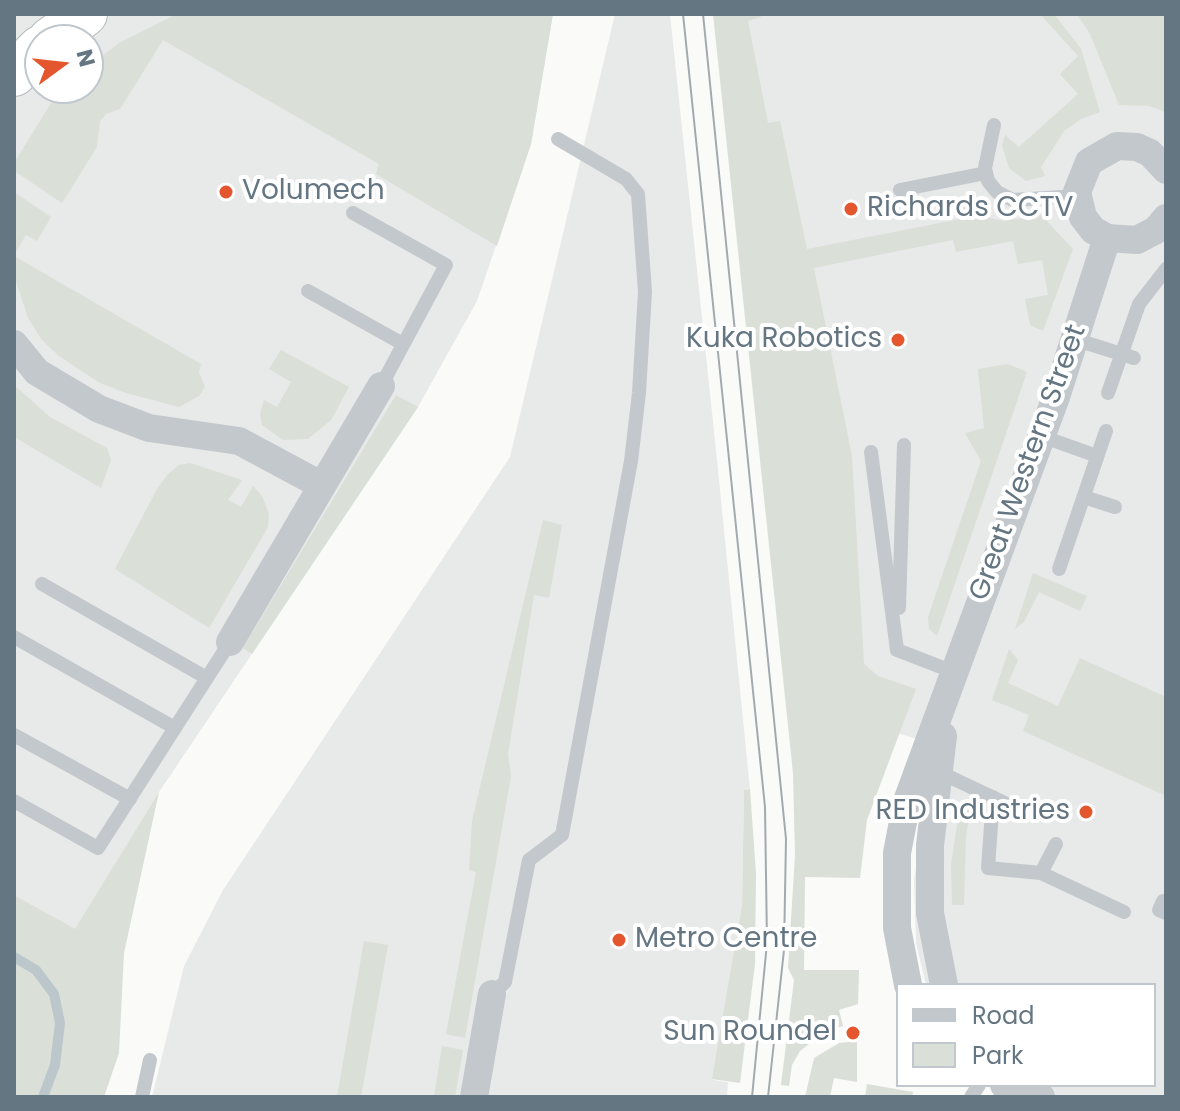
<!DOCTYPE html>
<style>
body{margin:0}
#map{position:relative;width:1180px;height:1111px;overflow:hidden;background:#fafaf8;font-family:Poppins,sans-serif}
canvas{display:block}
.frame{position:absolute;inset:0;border:16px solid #657683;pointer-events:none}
.legend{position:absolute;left:896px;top:983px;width:260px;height:104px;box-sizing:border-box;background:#fff;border:2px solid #c1c8cd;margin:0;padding:10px 14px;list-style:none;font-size:24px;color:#657683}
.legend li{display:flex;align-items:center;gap:16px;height:40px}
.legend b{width:40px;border:2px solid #c1c8cd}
.north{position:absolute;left:24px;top:24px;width:80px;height:80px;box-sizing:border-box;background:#fff;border:2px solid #c1c8cd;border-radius:50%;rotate:75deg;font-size:22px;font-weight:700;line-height:32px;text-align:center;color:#657683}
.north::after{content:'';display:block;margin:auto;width:28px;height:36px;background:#e4572e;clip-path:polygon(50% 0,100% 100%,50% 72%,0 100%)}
</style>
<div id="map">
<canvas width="1180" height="1111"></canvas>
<div class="frame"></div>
<ul class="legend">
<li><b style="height:10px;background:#c3c8cc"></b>Road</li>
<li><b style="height:22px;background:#dadfd7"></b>Park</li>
</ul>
<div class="north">N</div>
</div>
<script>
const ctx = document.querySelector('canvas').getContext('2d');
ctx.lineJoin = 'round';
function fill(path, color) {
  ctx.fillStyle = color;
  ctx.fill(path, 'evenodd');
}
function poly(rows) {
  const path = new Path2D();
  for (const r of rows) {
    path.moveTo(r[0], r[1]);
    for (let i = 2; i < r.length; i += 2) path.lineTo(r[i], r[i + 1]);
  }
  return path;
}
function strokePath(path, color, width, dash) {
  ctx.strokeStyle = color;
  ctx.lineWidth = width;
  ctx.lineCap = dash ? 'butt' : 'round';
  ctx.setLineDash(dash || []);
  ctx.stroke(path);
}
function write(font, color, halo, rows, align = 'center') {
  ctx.font = font + ' Poppins,sans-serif';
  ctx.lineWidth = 8;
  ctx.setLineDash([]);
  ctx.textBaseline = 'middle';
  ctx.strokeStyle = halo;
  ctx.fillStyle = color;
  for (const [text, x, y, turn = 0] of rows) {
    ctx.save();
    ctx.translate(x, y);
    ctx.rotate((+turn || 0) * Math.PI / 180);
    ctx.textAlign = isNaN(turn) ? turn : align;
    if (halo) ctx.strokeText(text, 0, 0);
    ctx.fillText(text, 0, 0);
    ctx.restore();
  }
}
fill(poly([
 [14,14,553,14,531,144,477,301,418,407,159,792,75,930,14,895],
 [40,40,88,40,88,88,40,88],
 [615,14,670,14,717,460,750,789,744,790,742,905,713,1080,728,1082,727,1097,152,1097,184,966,223,890,510,457],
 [726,14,1166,14,1166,1097,1041,1097,1016,1085,1154,1085,1154,985,926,985,916,943,914,880,935,745,848,717]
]), '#e8e9e9');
fill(poly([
 [177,14,553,14,531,144,497,246,376,174,379,164,163,40,120,109,106,114,100,121,97,147,62,203,16,172,14,163,53,100,65,88,88,88,88,67,119,43],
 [713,14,760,14,761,17,748,21,768,123,780,121,807,249,960,219,958,204,985,217,1005,221,1041,215,1073,249,1043,331,1030,325,1025,299,1048,295,1042,260,1018,264,1013,241,956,252,953,240,814,268,852,456,864,664,878,676,916,689,867,820,860,878,805,877,804,970,859,970,858,1004,839,1010,843,1026,823,1033,800,1051,792,1065,789,1086,781,1085,794,980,788,968,795,855,793,773],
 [1040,14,1054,14,1081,49,1100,112,1081,119,1064,131,1041,167,1045,176,1026,181,1009,168,1002,145,1005,135,1019,147,1078,94,1060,74,1078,56],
 [1077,14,1166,14,1166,112,1149,106,1119,105,1090,34],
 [14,192,51,217,37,241,26,235,14,255],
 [14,256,201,364,199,372,205,387,199,396,179,407,126,393,100,383,59,356,42,340,28,318,14,275],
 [281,350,349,387,331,420,308,439,283,440,262,425,260,414,264,400,277,407,291,382,269,369],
 [1008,364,1027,372,937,636,929,629,928,617,981,461,965,433,984,428,978,369],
 [14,385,50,417,107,448,111,460,101,488,14,437],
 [396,395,418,407,252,654,243,648],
 [190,463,242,480,228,500,241,507,253,486,262,496,269,514,268,527,209,628,115,569,157,489,168,474,179,465],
 [543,520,562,525,549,598,534,595,508,754,511,776,465,1038,446,1034,476,872,469,870,472,821],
 [1033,573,1087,596,1080,611,1039,592,1024,622,1015,629],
 [1009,649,1018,660,1008,683,1058,706,1080,658,1166,697,1166,796,1023,731,1029,715,992,700],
 [750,789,756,874,755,964,740,1083,712,1079,742,905,744,790],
 [159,792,124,953,119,1053,104,1097,14,1097,14,895,75,929],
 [972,802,966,835,964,905,952,905,951,865,960,805],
 [364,941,388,945,361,1097,337,1097],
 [857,1041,857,1082,834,1078,830,1097,805,1097,814,1058,839,1043],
 [442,1046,463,1050,455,1097,434,1097],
 [867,1084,913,1092,912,1097,865,1097]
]), '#dadfd7');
strokePath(poly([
 [14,957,36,970,54,994,60,1023,55,1065,43,1097]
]), '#bbc7cb', 10);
const trunk = poly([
 [50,40,85,14],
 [14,74,40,48]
]);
strokePath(trunk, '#b4b9bd', 46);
strokePath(poly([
 [994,125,985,168,988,181,997,192,1013,200,1078,196],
 [900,190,986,173],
 [353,213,446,265,381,386],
 [308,291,403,344],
 [1074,339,1134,358],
 [1108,393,1139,304,1166,269],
 [1041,436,1097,456],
 [871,452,897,650,954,672],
 [1084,497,1115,507],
 [1059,569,1106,431],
 [42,584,207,678],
 [899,608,904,445],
 [14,637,175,728],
 [14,735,130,799],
 [937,771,1009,805],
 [993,797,988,868,1041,873,1124,912],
 [14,801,98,848,230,642],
 [1041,873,1056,844],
 [1163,901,1159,910,1166,913],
 [492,994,505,982,529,860,562,835,631,461,639,393,645,292,638,194,626,179,558,139],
 [142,1097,150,1060],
 [971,1097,979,1085]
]), '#c3c8cc', 14);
strokePath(poly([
 [1166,170,1150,153,1137,147,1117,146,1089,162,1077,192,1083,217,1093,230,1107,238,1137,240,1156,230,1166,218],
 [14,344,37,372,99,409,149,428,239,441,321,485],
 [230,642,381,386],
 [943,736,930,845,930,913,944,985],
 [908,985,897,928,897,853,907,801,1056,397,1107,238],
 [1004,1085,1041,1097],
 [474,1097,492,994]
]), '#c3c8cc', 28);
strokePath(trunk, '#fff', 44);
strokePath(poly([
 [683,14,765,807,767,943,752,1097],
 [703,14,786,839,784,950,768,1097]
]), '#a2aab0', 2);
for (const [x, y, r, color] of [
 [226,192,8,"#e4572e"],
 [851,209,8,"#e4572e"],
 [898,340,8,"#e4572e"],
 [1086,812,8,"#e4572e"],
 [619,940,8,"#e4572e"],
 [853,1033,8,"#e4572e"]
]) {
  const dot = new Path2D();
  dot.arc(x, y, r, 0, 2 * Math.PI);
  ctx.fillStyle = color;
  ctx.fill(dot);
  strokePath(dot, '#fff', 3);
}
write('28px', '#657683', '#fff', [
 ["Volumech",242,192],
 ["Richards CCTV",867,209],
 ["Kuka Robotics",882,340,"right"],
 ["RED Industries",1070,812,"right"],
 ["Metro Centre",635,940],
 ["Sun Roundel",837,1033,"right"]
], 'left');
write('28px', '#657683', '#fff', [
 ["Great Western Street",1029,463,-70]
]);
</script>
